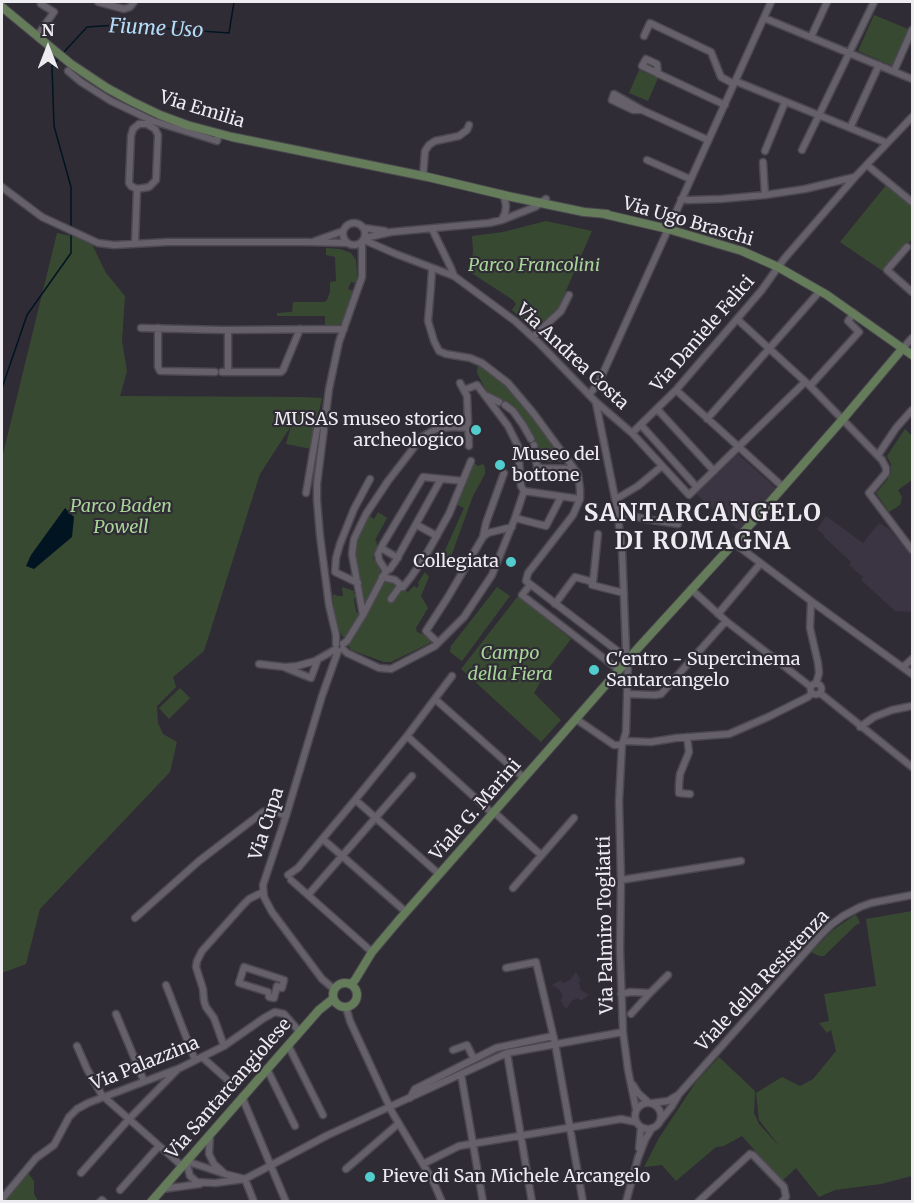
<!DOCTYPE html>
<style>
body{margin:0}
#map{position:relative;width:914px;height:1203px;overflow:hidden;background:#302c35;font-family:Merriweather,serif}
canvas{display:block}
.frame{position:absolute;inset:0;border:3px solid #eeebf1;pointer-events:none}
.north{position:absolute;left:18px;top:18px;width:60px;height:60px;-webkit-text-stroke:4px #302c35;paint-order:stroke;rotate:0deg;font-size:16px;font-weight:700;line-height:24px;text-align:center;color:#eeebf1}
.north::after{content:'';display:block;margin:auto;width:21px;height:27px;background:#eeebf1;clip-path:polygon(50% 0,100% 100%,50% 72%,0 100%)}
</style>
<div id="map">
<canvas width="914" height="1203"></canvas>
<div class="frame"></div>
<div class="north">N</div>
</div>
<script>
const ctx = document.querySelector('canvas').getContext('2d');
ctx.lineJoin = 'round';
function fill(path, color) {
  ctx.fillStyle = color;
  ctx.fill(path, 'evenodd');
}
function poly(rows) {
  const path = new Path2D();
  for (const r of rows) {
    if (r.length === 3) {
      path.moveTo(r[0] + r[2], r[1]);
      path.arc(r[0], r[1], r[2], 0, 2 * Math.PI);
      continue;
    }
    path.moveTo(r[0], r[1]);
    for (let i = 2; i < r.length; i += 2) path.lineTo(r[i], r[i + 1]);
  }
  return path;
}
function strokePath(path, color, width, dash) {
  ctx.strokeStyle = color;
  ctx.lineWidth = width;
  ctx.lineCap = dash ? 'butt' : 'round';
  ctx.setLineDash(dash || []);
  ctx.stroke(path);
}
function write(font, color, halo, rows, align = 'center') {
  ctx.font = font + ' Merriweather,serif';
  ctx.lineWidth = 4.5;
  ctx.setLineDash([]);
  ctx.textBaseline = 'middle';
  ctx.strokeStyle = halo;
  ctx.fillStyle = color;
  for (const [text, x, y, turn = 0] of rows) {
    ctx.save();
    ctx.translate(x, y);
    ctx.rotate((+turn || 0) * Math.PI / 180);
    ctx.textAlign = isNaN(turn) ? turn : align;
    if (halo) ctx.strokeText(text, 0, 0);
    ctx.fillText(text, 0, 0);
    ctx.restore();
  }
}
fill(poly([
 [738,454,777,489,739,531,696,494],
 [826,516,863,543,879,523,888,528,912,555,912,612,895,611,861,580,863,577,849,565,851,562,824,537,825,536,817,529],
 [576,972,581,981,579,982,581,990,589,995,581,1001,578,998,571,1001,570,1004,566,1009,560,1000,563,997,560,990,552,985,561,980,563,983,570,980]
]), '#3b3442');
fill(poly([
 [874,15,908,29,893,66,858,51],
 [639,70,658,78,648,101,629,93],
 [887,184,912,206,912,239,884,272,840,242],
 [546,221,592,231,558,309,535,332,512,310,516,304,513,300,470,272,473,251,472,236,503,232],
 [57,233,90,240,106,273,125,296,122,341,127,371,120,396,303,397,322,398,311,449,286,444,291,426,260,474,204,651,173,677,176,687,157,706,158,723,163,734,177,742,170,772,40,909,26,964,2,973,2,458],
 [326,248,340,249,351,253,356,260,357,277,356,283,351,282,348,289,353,291,342,323,337,326,325,326,325,316,277,316,277,313,292,312,293,302,324,302,327,300,330,292,330,282,336,281,335,257,326,255],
 [478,363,508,388,528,411,564,462,539,462,533,435,515,410,487,392,477,373],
 [905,429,912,436,912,480,898,490,902,497,900,505,889,512,876,493,887,480,891,473,891,464,887,456],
 [471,461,478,466,483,464,485,468,485,474,473,496,450,559,442,557,464,508,454,503],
 [378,512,387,518,375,540,377,542,376,544,379,546,376,550,373,558,380,570,384,581,404,589,408,592,414,586,417,588,419,585,418,583,425,572,429,577,421,596,428,608,416,628,417,632,430,637,430,643,391,662,384,662,351,650,334,622,333,594,338,596,343,596,342,587,354,591,353,593,356,595,354,599,356,612,363,615,352,554,354,539,367,514,374,519],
 [497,587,510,596,462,661,450,652,451,646],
 [518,596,571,639,548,669,534,693,561,720,541,742,461,669],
 [180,688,190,698,169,719,159,708],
 [912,911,912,1176,881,1184,835,1190,819,1197,796,1168,782,1181,742,1136,724,1146,716,1147,676,1181,662,1165,644,1167,659,1138,696,1082,719,1057,755,1091,754,1113,759,1124,780,1147,759,1120,756,1093,782,1077,800,1086,813,1079,836,1051,831,1030,827,1033,819,1023,829,1021,824,994,876,986,866,919],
 [855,915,857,916,860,923,856,925,824,956,819,956,811,952,833,930],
 [28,1173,34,1181,34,1194,38,1201,4,1201]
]), '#384932');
fill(poly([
 [65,508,74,517,72,537,34,569,26,566,31,555]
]), '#011422');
strokePath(poly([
 [64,52,87,27,117,25,229,33,234,2],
 [59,58,52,66,54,126,71,187,71,228],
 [2,388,27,315,71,253,71,233]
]), '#011422', 1.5);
const minor = poly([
 [98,2,124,9,130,7,134,2],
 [764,18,912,79],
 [37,36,54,12,41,4,42,2],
 [644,36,650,23,711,52,721,77,734,84],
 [811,37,827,2],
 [68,71,81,82,111,101,153,121,217,141,219,134],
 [894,71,912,30],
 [658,74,657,64,646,59,642,66,661,75,725,105],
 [735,81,887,143],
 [642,110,633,110,612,100,614,94,642,110,708,140],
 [139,124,147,124,150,126,155,129,158,135,156,180,149,187,137,189,131,186,129,183,131,136,133,129,139,124],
 [850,128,879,65],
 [802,150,874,2],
 [765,151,785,102],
 [647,160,690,179],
 [763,162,765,195],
 [867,165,912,202],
 [423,176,425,151,429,145,435,141,459,136,467,130,469,125],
 [2,187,42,217,98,243,114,245,168,242,307,242,348,243],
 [502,194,505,200,506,207,505,213,502,219],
 [681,199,689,200,721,199,765,195,805,189,855,177],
 [354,234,11],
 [364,228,385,231],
 [432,229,451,268,454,276],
 [365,238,391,232,489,223,502,220,535,207,546,199],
 [364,240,396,254,454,276,515,321,539,343,596,402,632,433,689,495,805,382],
 [315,241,343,231],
 [135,244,137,189],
 [907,247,887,270,912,292],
 [432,269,431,286,428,321,434,341,439,351,446,354,470,358,482,363,508,383,534,414,578,474,580,489,580,499,573,515,528,573,526,581,628,659,626,732,622,745,619,801,621,880,620,950,623,1032,628,1070,636,1109],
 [737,319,810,386,882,460,886,468,886,473,869,493,912,550],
 [141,328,223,330,344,329],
 [158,328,158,367,160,371,215,372],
 [533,337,561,311,569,295],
 [903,348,912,338],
 [222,372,281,372,283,370,300,329],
 [228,372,228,330],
 [460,383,467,396,469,446],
 [810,386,859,332,848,321,854,313],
 [464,390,477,385,508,426,518,446,521,486,524,491],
 [676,390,783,487],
 [589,395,599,382,771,2],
 [487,396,499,402],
 [596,403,616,503,622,549,626,650,623,655],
 [505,405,513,411,523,425,531,439],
 [657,409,714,471],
 [707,419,820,291],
 [641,425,694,484],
 [632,433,676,390,761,291,784,259,855,177,912,117],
 [534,445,537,467,542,468,574,469],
 [878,455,896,428,912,410],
 [524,491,580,499],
 [306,493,317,429,319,425,324,424],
 [616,499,638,486,662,466],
 [618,512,645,519,678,524],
 [515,518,546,526,561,497],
 [417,525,437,536],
 [483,537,486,523,504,473],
 [734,543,811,601,912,674],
 [381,548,398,558],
 [386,571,379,560,378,554,383,544,423,477,463,481],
 [382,577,395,580,403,587,411,577,426,555,449,514,471,461],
 [593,582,598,534],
 [358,583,335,572,336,558,340,544,354,509,370,479],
 [530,585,522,595,619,670],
 [691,589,726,621,811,687],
 [391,599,401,585],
 [811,601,810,628,818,663,819,673,816,684],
 [555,604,575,577,593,582,592,585,624,593],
 [718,614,760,564],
 [363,615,352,554,354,539,366,514,388,481,422,437,436,429,453,427,468,428],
 [438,643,426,631,448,597,483,537,488,533,512,527],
 [336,644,336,635,329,605,320,536,317,500,317,484,329,389,339,342,362,277,362,242],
 [343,644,347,641,363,615,386,571,390,569,395,562,441,479],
 [343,649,347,653,379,668,391,669,435,646,464,617,492,575,515,518,524,491],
 [259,664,285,667,297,666,315,661,336,649],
 [903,667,912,659],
 [286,668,311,678,318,659],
 [816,689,5.5],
 [820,693,912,767],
 [627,694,655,695,661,694,726,621],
 [435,699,524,778],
 [576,719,614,745,622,745],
 [860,727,874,717,892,710,912,706],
 [407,736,493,814],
 [687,737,689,752,680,774,679,784,679,793,690,794],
 [624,741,651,742,676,738,729,734,768,717,808,697,812,693],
 [359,803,439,874],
 [494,812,541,855],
 [325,841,406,912],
 [288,875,298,868,355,800,407,736,452,676],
 [291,880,372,952],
 [621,880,741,861],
 [513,888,574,818],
 [308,895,412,776],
 [135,918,199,861,263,812,269,810,275,811,286,816],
 [244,967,284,980,282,988,277,986,274,998,269,997,268,992,239,983,244,967],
 [506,968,536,962,555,1043,583,1202],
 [166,985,195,1060],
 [334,989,322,979,272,912,264,897,263,885,286,816,322,696,338,651],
 [621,994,631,992,650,993,668,975],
 [346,1007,350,1021,392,1112,433,1181,442,1202],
 [116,1014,144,1081],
 [631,1014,650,993],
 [288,1045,323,1115],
 [77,1046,87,1069,103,1097],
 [224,1046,214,1018,206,1007,204,1001,203,989,196,967,197,961,202,951,243,905,249,899,263,892],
 [453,1050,467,1045,474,1059],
 [507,1053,532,1202],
 [202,1057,231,1083,210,1107],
 [267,1069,295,1126],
 [461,1074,483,1202],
 [633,1085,638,1093,648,1102],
 [104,1097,182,1166],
 [242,1097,286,1202],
 [410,1098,415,1089,496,1048,553,1036],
 [648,1116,13],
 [652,1103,668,1101,676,1096],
 [661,1120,672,1106,679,1094,819,937,831,925,843,916,860,907,871,903,912,895],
 [210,1134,209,1154,214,1164,223,1172],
 [639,1148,641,1127],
 [423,1164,459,1146,621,1119,636,1122],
 [346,1169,398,1124],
 [81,1173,129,1119,177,1070],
 [245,1179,225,1174,186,1161,190,1176,197,1182,215,1183,245,1179,328,1135,507,1053,623,1032],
 [245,1179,254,1202],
 [162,1189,200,1184],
 [120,1190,159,1146],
 [2,1199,36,1158,54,1145,69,1117,77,1109,88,1103,180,1068,224,1046,264,1018,275,1012,284,1014,300,1032],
 [100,1202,102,1200,104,1202],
 [626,1202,638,1158,645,1140,652,1128],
 [698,1202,750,1154,753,1155,784,1187,786,1197,782,1202]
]);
const major = poly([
 [2,7,71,64,107,88,131,101,160,115,187,125,232,137,428,177,512,197,584,212,607,214],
 [604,214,668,229,742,251,778,267,827,295,912,355],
 [345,995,12],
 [351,984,355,980,372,952,399,920,639,647,734,543,843,419,903,348],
 [151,1202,319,1010,333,999]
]);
strokePath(minor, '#4b484f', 9);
strokePath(major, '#4b484f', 10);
strokePath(minor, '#65606a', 6);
strokePath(major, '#647c5a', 8);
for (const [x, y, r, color] of [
 [476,430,6,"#52cdcd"],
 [500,465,6,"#52cdcd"],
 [511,562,6,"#52cdcd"],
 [594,670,6,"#52cdcd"],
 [370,1177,6,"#52cdcd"]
]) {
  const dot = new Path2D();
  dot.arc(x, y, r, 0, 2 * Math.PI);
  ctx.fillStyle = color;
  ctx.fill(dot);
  strokePath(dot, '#302c35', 2);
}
write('18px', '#eeebf1', '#302c35', [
 ["Via Emilia",202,110,17],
 ["Via Ugo Braschi",688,222,16],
 ["Via Daniele Felici",703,334,-49],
 ["Via Andrea Costa",572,357,43],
 ["Viale G. Marini",476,810,-49],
 ["Via Cupa",267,824,-72],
 ["Via Palmiro Togliatti",606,925,-91],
 ["Viale della Resistenza",763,981,-47],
 ["Via Palazzina",145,1064,-22],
 ["Via Santarcangiolese",229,1089,-49]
]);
write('italic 18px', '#a7d497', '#302c35', [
 ["Parco Francolini",534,266],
 ["Parco Baden",121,507],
 ["Powell",121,528],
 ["Campo",510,654],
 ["della Fiera",510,675]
]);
write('18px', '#eeebf1', '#302c35', [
 ["MUSAS museo storico",464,420,"right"],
 ["archeologico",464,441,"right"],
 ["Museo del",512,455],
 ["bottone",512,476],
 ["Collegiata",499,562,"right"],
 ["C'entro - Supercinema",606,660],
 ["Santarcangelo",606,681],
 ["Pieve di San Michele Arcangelo",382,1177]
], 'left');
write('italic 20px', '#b4dcf9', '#302c35', [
 ["Fiume Uso",156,29,3]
]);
ctx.letterSpacing = '1.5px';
write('bold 24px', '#eeebf1', '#302c35', [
 ["SANTARCANGELO",703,514],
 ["DI ROMAGNA",703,542]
]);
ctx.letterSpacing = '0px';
</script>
